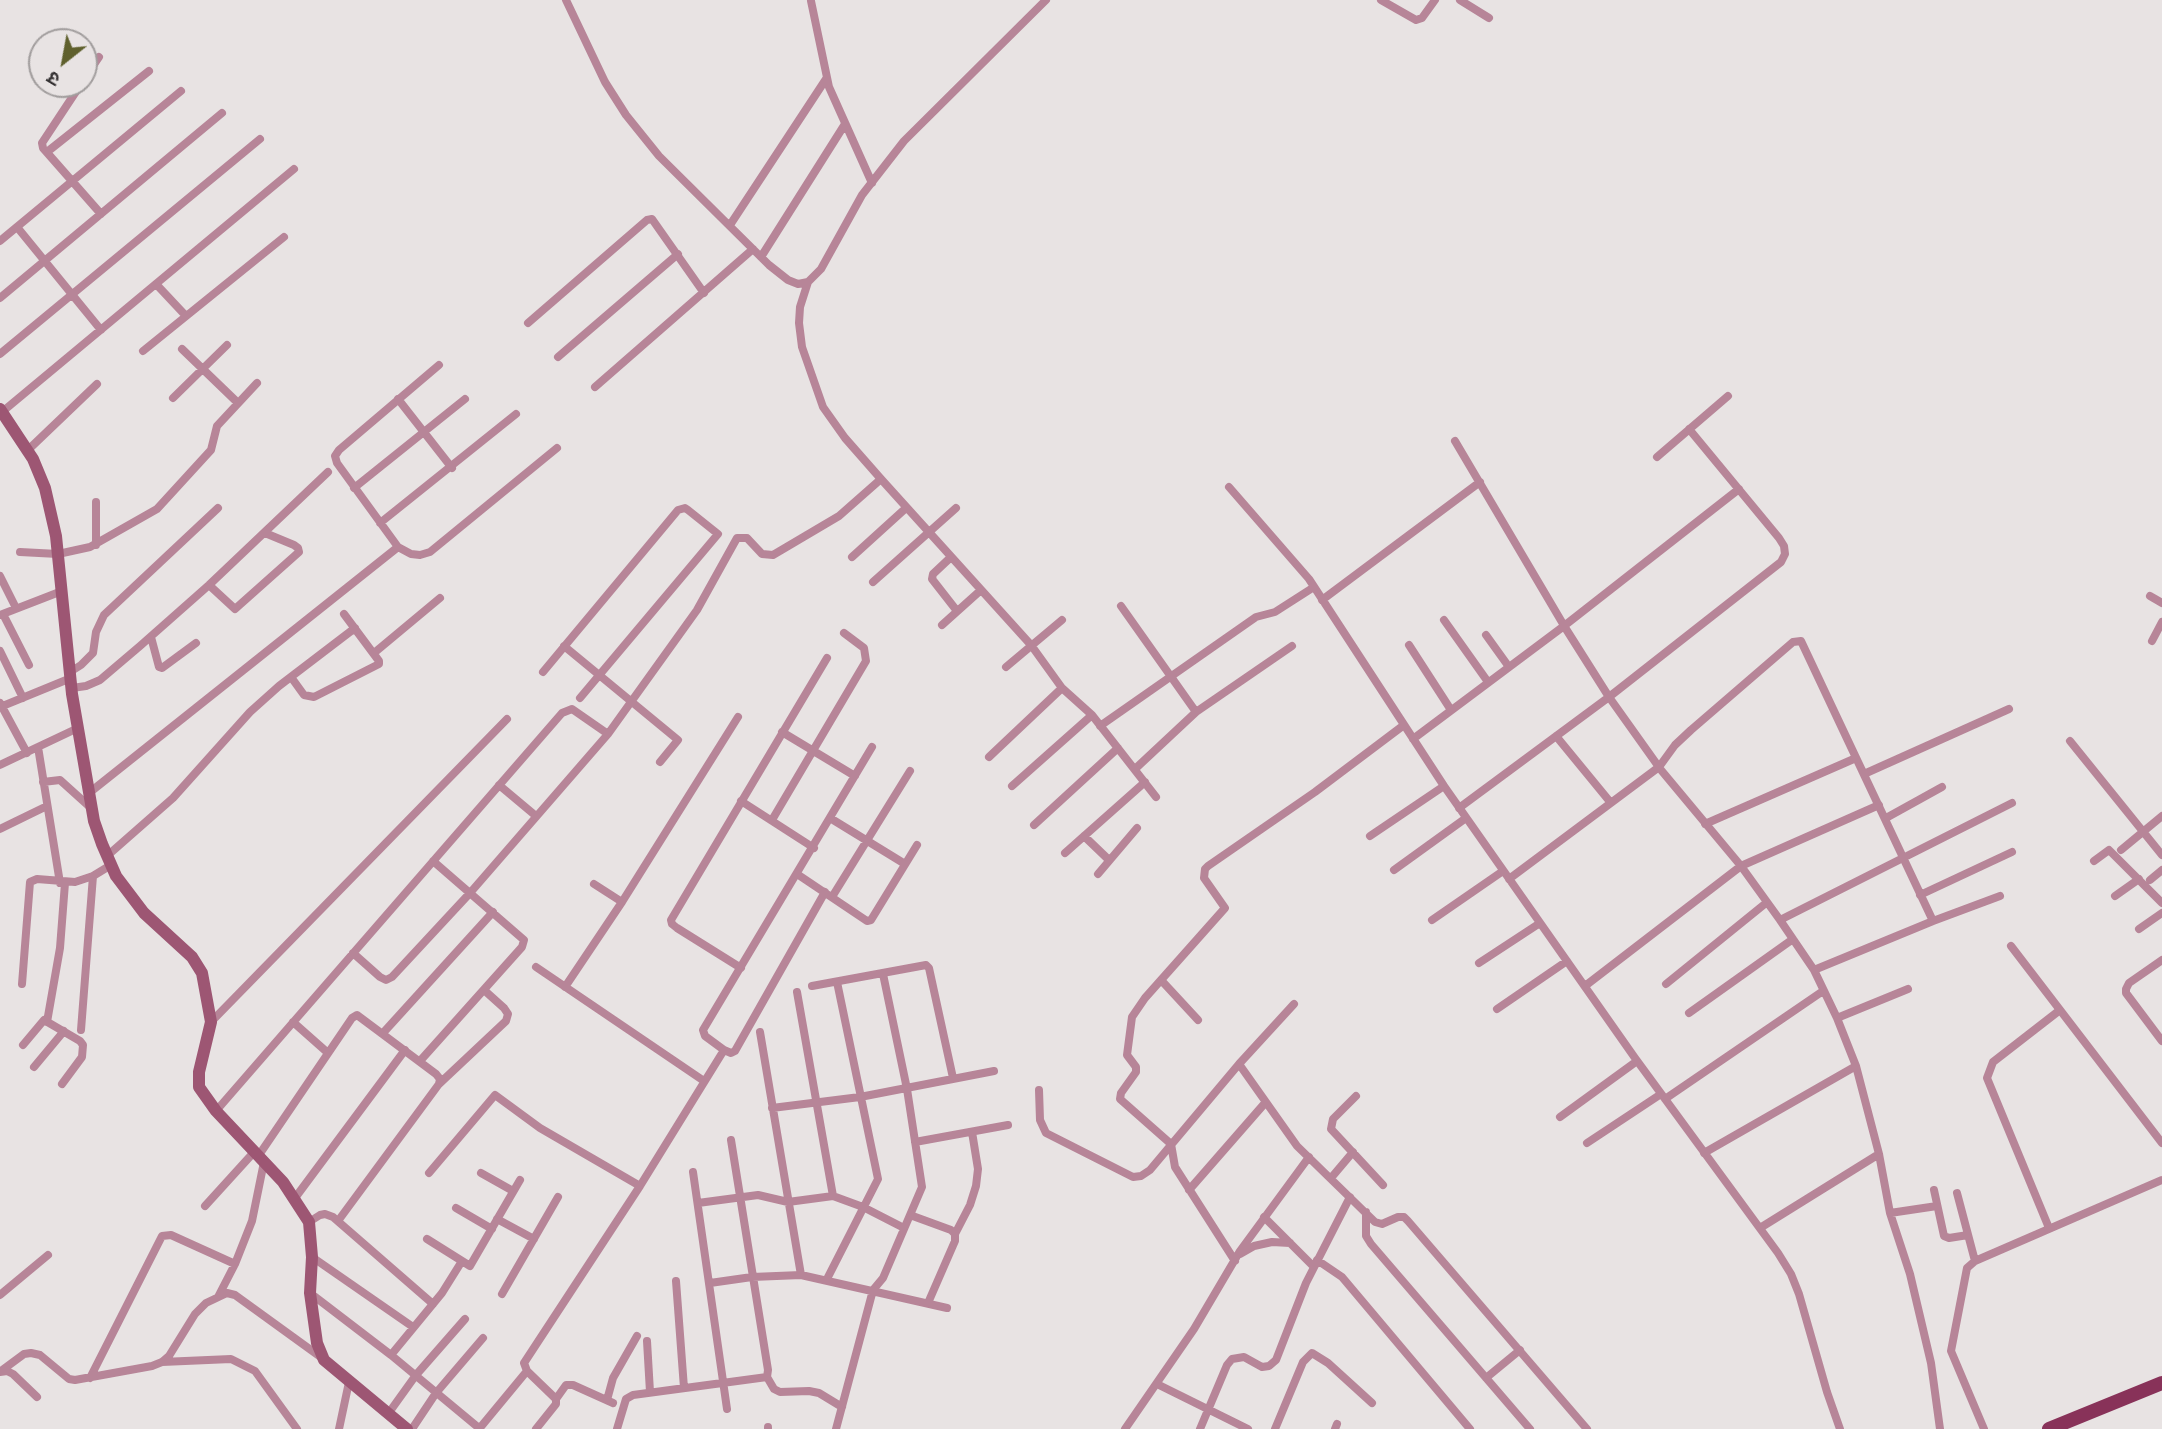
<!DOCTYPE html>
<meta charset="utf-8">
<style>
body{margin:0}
#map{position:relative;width:2162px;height:1429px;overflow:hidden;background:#e8e3e3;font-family:"PT Sans","Noto Sans Devanagari",sans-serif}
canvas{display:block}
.north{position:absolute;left:28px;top:28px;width:70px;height:70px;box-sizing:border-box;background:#e8e3e3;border:2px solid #a19d9d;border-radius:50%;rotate:211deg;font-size:19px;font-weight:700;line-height:28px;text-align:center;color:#363334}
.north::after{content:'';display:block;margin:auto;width:24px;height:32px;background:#5f602d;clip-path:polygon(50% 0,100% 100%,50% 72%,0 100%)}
</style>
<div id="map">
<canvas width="2162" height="1429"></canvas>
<div class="north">उ</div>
</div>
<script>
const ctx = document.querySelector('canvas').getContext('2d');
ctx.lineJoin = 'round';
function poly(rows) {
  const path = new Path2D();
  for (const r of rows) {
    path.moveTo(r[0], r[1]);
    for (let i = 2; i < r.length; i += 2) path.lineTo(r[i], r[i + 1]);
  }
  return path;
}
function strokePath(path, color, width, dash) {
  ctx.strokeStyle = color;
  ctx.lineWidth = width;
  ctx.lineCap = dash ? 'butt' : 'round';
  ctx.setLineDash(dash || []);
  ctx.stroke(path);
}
strokePath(poly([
 [566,0,605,82,626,115,659,156,769,265,788,280,798,284,808,282,821,269,862,195,904,141,1046,0],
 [1381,0,1416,20,1422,18,1435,0],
 [1460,0,1489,18],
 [811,1,829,87,872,183],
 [84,79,99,57],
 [81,84,42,143,43,148,101,214],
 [47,152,149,71],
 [730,225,826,79],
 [17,227,101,330],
 [0,241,181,91],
 [761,257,845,124],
 [808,282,800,307,799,323,802,347,823,407,845,438,881,479,1031,645,1062,688,1092,715,1156,797],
 [156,284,186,316],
 [0,298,222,113],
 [528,323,647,220,652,219,704,293],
 [182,349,238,403],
 [143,351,284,237],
 [0,354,260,139],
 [558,357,678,254],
 [439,365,339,450,335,456,337,463,398,547,411,554,420,555,430,552,557,448],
 [595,387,753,249],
 [173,398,227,345],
 [398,399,452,468],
 [2,412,294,169],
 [1455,441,1566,629,1609,697,1661,770,1741,866,1780,920,1814,970,1837,1018,1856,1066,1879,1154,1890,1213,1910,1274,1931,1363,1940,1429],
 [28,450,97,384],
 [1657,457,1728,396],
 [1229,487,1309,579,1444,786,1635,1058,1778,1253,1791,1274,1799,1294,1827,1392,1840,1429],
 [354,488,465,399],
 [96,502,96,545],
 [380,523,516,414],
 [20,552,58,554,90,547,157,509,211,450,217,426,257,383],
 [852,557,906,508],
 [950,558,933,574,932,579,957,611],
 [0,576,16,608],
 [873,582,956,508],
 [209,585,235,609,299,552,298,548,294,545,265,533],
 [2150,596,2162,603],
 [1322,600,1480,482],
 [1121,606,1196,712],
 [3,614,29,665],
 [0,615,62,591],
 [1444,620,1488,682],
 [942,625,981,590],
 [1486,635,1509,667],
 [151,637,159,667,162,668,196,643],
 [2152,641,2162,622],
 [1409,645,1451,710],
 [564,646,678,740,660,762],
 [0,651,23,698],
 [374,653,440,598],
 [1006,667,1062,620],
 [70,672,81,665,93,653,96,632,104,615,218,508],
 [543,672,678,510,685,508,688,510,718,534,580,698],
 [291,677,304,695,314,697,379,664,379,661,344,614],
 [72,688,86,686,100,680,140,646,209,585,328,472],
 [0,703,27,753],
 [0,707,71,678],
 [1100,726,1256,617,1275,612,1314,587],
 [782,732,855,776],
 [1556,736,1611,803],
 [1413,739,1564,626,1739,489],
 [2070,741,2162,855],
 [38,747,60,883],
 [989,757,1062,688],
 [0,765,78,728],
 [1135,769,1196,712,1292,646],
 [1864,774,2009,709],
 [43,782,60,780,91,808],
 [499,785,536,816],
 [1012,786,1092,715],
 [89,793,398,547],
 [741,801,814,848],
 [1459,808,1609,697,1781,562,1785,554,1784,546,1779,538,1689,429],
 [830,818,905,864],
 [1886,818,1942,787],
 [772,820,866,661,864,648,844,633],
 [1705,824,1856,758],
 [1034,825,1118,748],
 [0,829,47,806],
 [1084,836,1109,860],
 [1370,836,1444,786],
 [2121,850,2162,816],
 [1065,853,1145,782],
 [107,856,173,798,250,712,279,686,355,628],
 [2094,861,2109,850,2162,903],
 [1394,870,1466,818],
 [797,874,867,921,871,920,917,845],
 [1098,874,1137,828],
 [1509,879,1659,767,1675,745,1691,730,1793,642,1801,641,1933,921],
 [2150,880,2162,870],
 [594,884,622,902],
 [825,892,735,1051,731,1053,724,1050,705,1036,703,1030,872,747],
 [1920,895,2012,852],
 [2115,896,2139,879],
 [832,897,910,771],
 [1432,920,1503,871],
 [1780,920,2012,803],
 [2139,929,2162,913],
 [2011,946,2162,1143],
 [353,953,380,977,386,980,392,977,470,893,608,734,697,610,737,538,747,538,762,554,773,555,839,516,881,479],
 [2162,960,2129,983,2126,989,2126,993,2162,1041],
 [1479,963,1540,923],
 [536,967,704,1081],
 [741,968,677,928,672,924,671,920,827,658],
 [1814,970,1933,921,2000,896],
 [1161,980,1198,1020],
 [22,984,30,882,37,879,75,882,93,876,111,865],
 [1666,984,1766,903],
 [812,986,926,965,929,968,953,1078],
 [1585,986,1741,866,1879,805],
 [565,987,622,902,738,717],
 [797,992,833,1196,863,1207,904,1228],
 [1497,1009,1567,961],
 [1689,1013,1793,939],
 [1837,1018,1908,989],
 [47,1022,60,948,65,883],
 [211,1022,507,719],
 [293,1022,328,1053],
 [81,1030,93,876],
 [760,1032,801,1275],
 [383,1033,493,912],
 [23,1045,44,1020,80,1041,83,1045,82,1057,62,1084],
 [420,1061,522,947,524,940,433,861],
 [1239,1064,1297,1146,1375,1222,1382,1224,1398,1217,1404,1217,1408,1221,1587,1429],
 [34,1067,64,1031],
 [439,1084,506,1021,508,1014,504,1008,484,990],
 [1039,1090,1040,1120,1046,1133,1133,1177,1141,1176,1150,1170,1239,1064,1294,1004],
 [1356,1096,1333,1119,1331,1129,1383,1185],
 [1665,1099,1823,991],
 [772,1108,860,1097,994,1071],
 [216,1111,562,713,572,709,608,734],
 [1560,1117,1637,1061],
 [915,1142,1008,1125],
 [1587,1143,1661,1094],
 [1704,1153,1856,1066],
 [259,1155,352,1018,357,1015,436,1074,440,1079,439,1084,338,1221],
 [693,1172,727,1409],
 [429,1173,495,1095,540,1128,640,1186],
 [481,1173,513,1191],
 [1331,1178,1353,1152],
 [1189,1190,1265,1103],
 [1934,1190,1944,1236,1949,1238,1968,1235],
 [1957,1193,1975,1261],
 [295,1198,405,1050],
 [698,1203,758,1195,788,1202,833,1196],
 [205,1206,255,1151],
 [456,1208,492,1229],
 [1366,1212,1366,1236,1371,1244,1530,1429],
 [1890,1213,1937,1206],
 [910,1215,951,1230,955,1234,955,1241,928,1303],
 [1264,1217,1313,1266],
 [497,1219,534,1239],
 [309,1222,320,1215,325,1214,333,1217,433,1304],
 [1760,1228,1879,1154],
 [2049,1228,1987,1078,1993,1062,2060,1010],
 [955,1234,970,1205,976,1186,978,1169,972,1132],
 [427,1239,470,1266,520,1180],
 [1240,1254,1254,1246,1272,1242,1290,1243],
 [312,1257,413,1327],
 [1317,1260,1342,1277,1470,1429],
 [1235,1261,1175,1167,1171,1144,1120,1099,1121,1093,1136,1072,1136,1067,1127,1055,1132,1017,1145,998,1225,908,1204,878,1205,869,1208,866,1315,792,1404,725],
 [827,1279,878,1179,837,982],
 [676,1281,684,1388],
 [710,1283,752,1277,801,1275,947,1308],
 [310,1293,391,1355,479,1428],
 [502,1294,558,1197],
 [0,1295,48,1255],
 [218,1297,235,1264,252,1221,264,1162],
 [647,1341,650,1392],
 [391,1355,442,1293,462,1261],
 [162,1362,231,1359,255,1371,297,1429],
 [1,1371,24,1354,31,1353,40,1355,69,1379,75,1380,152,1366,162,1362,169,1356,195,1314,206,1303,227,1293,235,1295,322,1358],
 [0,1372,7,1371,13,1374,37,1397],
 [767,1377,774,1389,780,1392,809,1391,819,1393,842,1407],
 [90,1378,162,1236,171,1235,235,1264],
 [1486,1378,1520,1350],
 [1157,1384,1248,1429],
 [556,1399,566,1385,573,1385,613,1403],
 [607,1400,613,1378,637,1336],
 [388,1414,416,1375,465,1319],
 [768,1427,768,1429],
 [339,1429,349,1382],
 [412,1429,436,1393,483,1338],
 [479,1429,527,1371],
 [536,1429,556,1404,556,1399,527,1371,524,1363,640,1186,724,1050],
 [617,1429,626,1399,633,1395,767,1377,768,1370,731,1140],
 [836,1429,873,1290,883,1278,922,1187,907,1089,883,974],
 [1125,1429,1194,1329,1240,1251,1309,1157],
 [1200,1429,1227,1365,1232,1359,1244,1357,1262,1367,1269,1366,1276,1360,1306,1283,1350,1197],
 [1275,1429,1303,1362,1312,1353,1328,1363,1372,1403],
 [1335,1429,1337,1424],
 [1984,1429,1951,1351,1967,1268,1975,1261,2162,1180]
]), '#b78598', 8);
strokePath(poly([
 [0,409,33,459,45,488,56,536,72,694,94,821,102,844,116,876,144,913,192,957,202,973,211,1022,199,1072,199,1087,216,1111,283,1182,309,1222,312,1257,310,1293,317,1343,324,1360,407,1429]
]), '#9d5673', 12);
strokePath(poly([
 [2049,1429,2162,1383]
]), '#883259', 14);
</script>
